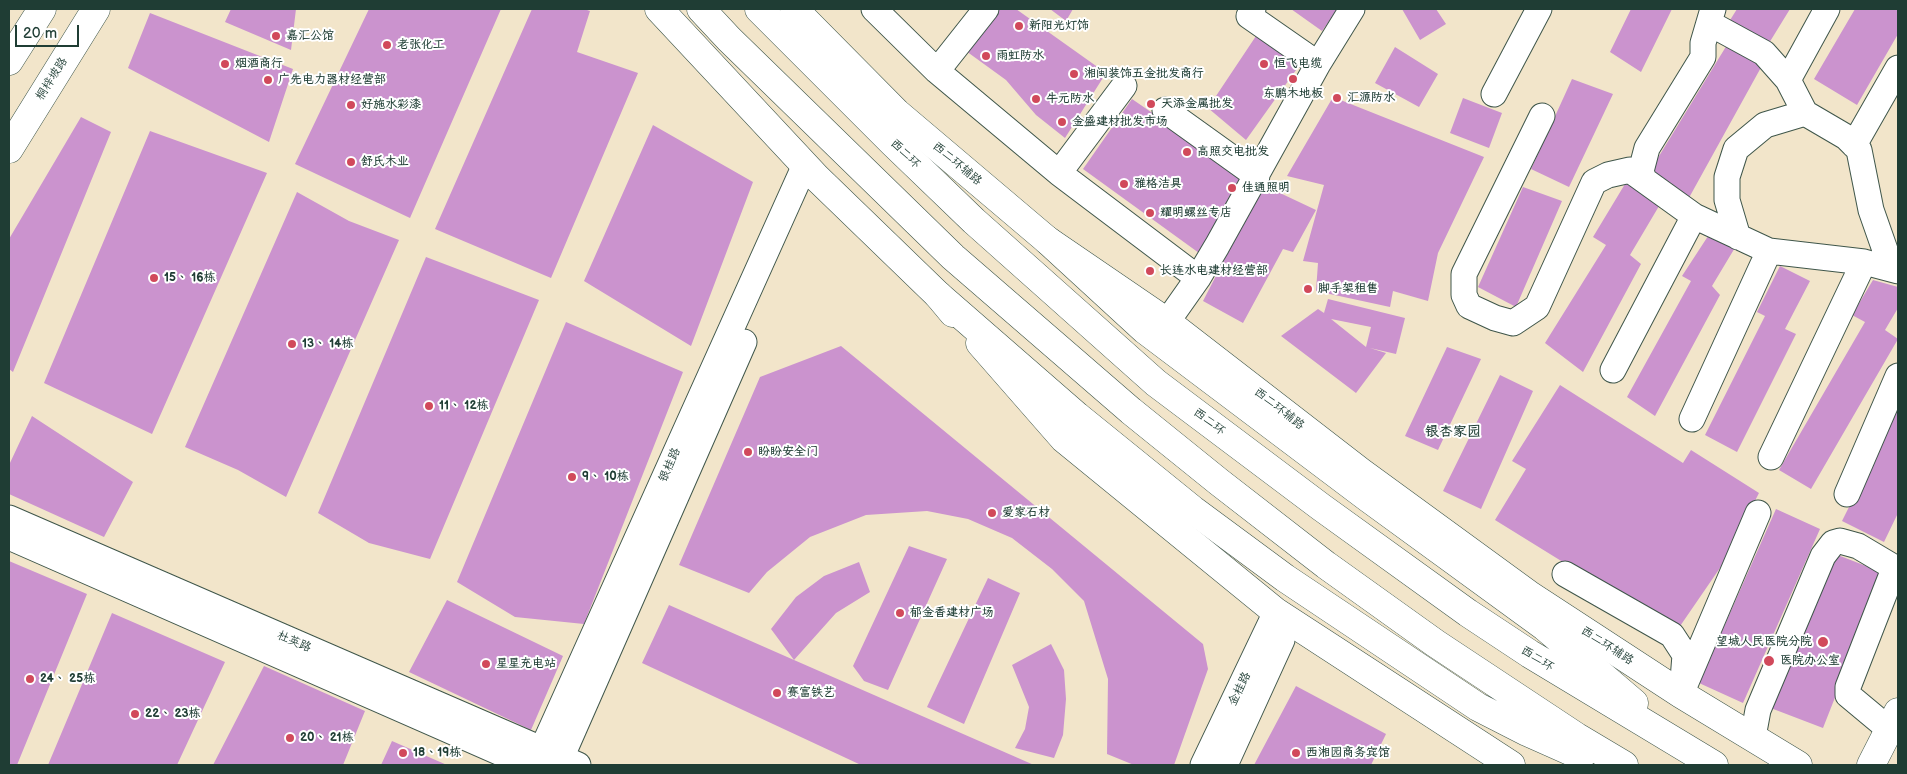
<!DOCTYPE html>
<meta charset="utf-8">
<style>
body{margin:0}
#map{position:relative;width:1907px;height:774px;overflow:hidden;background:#f2e5ca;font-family:"Balsamiq Sans",sans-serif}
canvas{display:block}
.frame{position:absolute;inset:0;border:10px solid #1f3d34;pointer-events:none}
.scale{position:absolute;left:15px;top:25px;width:64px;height:22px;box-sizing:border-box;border:2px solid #1f3d34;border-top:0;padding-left:6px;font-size:15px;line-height:18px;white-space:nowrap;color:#1f3d34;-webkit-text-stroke:4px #fff;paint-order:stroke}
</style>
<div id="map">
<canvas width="1907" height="774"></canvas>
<div class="frame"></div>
<div class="scale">20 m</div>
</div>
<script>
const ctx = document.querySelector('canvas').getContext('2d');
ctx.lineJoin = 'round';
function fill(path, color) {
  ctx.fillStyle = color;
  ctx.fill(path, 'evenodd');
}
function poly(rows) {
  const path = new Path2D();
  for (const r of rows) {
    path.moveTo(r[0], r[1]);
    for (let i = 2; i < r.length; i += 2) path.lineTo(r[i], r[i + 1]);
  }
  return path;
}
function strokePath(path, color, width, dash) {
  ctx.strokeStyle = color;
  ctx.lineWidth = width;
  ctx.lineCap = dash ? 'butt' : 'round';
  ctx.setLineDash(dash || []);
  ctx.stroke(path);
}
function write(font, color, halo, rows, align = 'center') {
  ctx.font = font + ' "Balsamiq Sans","LXGW WenKai TC",sans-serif';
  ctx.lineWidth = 4;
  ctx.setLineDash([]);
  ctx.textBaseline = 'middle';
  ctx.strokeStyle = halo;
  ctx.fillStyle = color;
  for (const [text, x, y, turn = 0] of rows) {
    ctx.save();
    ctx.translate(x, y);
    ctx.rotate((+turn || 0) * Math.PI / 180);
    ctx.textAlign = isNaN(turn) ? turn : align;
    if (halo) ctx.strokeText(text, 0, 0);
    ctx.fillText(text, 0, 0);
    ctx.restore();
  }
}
fill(poly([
 [231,9,296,9,291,50,225,22],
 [369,9,501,9,410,218,295,164],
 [532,9,584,9,590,11,577,52,638,73,551,278,435,229],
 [998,9,1016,9,1106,73,1065,138,1036,115,1006,80,966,51],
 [1050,9,1073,9,1066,21],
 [1291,9,1338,9,1322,31],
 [1402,9,1436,9,1446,24,1420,40],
 [1631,9,1672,9,1641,72,1610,52],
 [1737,9,1790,9,1766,48,1727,25],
 [1855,9,1898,9,1898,34,1857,105,1814,79],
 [150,13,293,69,269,142,128,68],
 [1260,30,1301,63,1246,140,1208,108],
 [1730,40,1764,62,1685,205,1645,179],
 [1395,47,1438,74,1419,107,1375,83],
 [1572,79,1613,94,1569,187,1531,169],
 [1333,97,1484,157,1438,253,1428,301,1393,291,1390,307,1316,291,1318,263,1303,261,1324,185,1287,176],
 [1463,98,1502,113,1489,148,1450,133],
 [1132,99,1250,180,1199,253,1083,169],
 [81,117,111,132,13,372,9,369,9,239],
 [653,125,753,182,691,346,584,281],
 [150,131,267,173,152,434,44,383],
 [1628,179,1662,201,1630,255,1641,264,1583,372,1545,343,1606,245,1593,237],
 [1263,185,1316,210,1293,252,1283,249,1243,323,1203,301],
 [1523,187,1562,201,1516,307,1478,287],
 [297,192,349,221,399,240,286,497,238,470,185,447],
 [1712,230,1736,246,1712,286,1720,295,1655,416,1627,397,1691,281,1682,276],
 [426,257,539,300,430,559,369,543,318,513],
 [1780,266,1810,281,1785,329,1796,334,1737,452,1705,435,1765,316,1757,312],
 [1873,280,1898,287,1898,308,1885,330,1898,339,1811,489,1779,470,1865,322,1852,315],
 [1328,299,1405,318,1396,354,1370,348,1386,353,1356,393,1281,336,1318,309,1324,313],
 [1331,319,1371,327,1366,347],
 [566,322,683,372,584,624,515,617,457,582],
 [841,346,1203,644,1208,669,1174,765,1134,765,1107,754,1108,679,1084,601,1052,569,1012,538,968,519,927,511,866,515,810,537,767,572,749,593,679,565,760,377],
 [1447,347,1481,359,1438,450,1405,436],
 [1500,375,1533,391,1481,509,1443,491],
 [1560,385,1683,463,1691,450,1759,493,1722,565,1676,632,1495,520,1526,469,1512,461],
 [1898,409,1898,513,1884,542,1842,521],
 [32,416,133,482,104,537,9,494,9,465],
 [1776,509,1820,529,1743,703,1699,683],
 [909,546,947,559,888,690,864,681,853,666],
 [1830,552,1884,573,1823,728,1768,707],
 [9,561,87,594,17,765,9,765],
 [859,562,870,592,836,613,794,660,771,629,796,597,824,576],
 [988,578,1020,593,964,724,927,707],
 [447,600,563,656,531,730,409,672],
 [669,605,794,660,1034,765,861,765,642,663],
 [112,613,225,662,177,765,48,765],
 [1051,644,1064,670,1066,699,1063,735,1054,758,1015,748,1025,729,1029,707,1012,665],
 [264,666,365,711,343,765,213,765],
 [1296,686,1386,734,1371,765,1254,765],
 [392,741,447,765,381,765]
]), '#cb93ce');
const minor = poly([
 [874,9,937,71,1059,173,1198,278],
 [1253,9,1249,16,1318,64,1352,9],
 [1709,23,1764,53,1788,80,1805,113],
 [937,71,986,9],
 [1788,80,1827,9],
 [1494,94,1539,9],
 [1165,110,1257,176],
 [1542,116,1464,274,1464,295,1469,306,1495,318,1513,323,1537,307,1594,182,1608,175,1630,170,1694,216,1769,251,1864,262,1898,271],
 [1854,145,1898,68],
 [1059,173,1124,86],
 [1644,180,1641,171,1647,148,1703,57,1703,43,1713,9],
 [1738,237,1727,200,1727,177,1736,149,1765,125,1805,113,1846,137,1859,150,1871,210,1891,267],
 [1167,322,1198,278,1217,246,1318,64],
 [1613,370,1694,216],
 [1692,419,1769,251],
 [1771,457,1864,262],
 [1847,494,1898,376],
 [9,518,578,765],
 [9,537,528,765],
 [1565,574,1672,635,1685,655,1683,680],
 [1681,694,1758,513],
 [1753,737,1758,710,1823,556,1833,543,1840,541,1858,546,1890,565,1892,574,1848,687,1848,695,1890,730],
 [535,765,805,165],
 [558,765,744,342],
 [1203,765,1276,612],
 [1225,765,1282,640]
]);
const tertiary = poly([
 [659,9,816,177,938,295,953,313],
 [794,9,897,113,1047,240,1167,322,1361,472,1531,596,1681,694,1798,765],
 [980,343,1064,439,1276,612,1511,765]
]);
const secondary = poly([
 [1871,765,1898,712]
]);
const primary = poly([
 [9,61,42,9],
 [9,149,96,9]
]);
const trunk = poly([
 [701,9,729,39,953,257,1131,411,1219,482,1326,565,1435,643,1577,737,1624,765],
 [759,9,893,143,974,221,1156,383,1321,507,1468,613,1530,654,1714,765],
 [1047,240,1145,330,1368,498,1545,627,1634,703],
 [938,295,1077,416,1193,510,1285,578,1478,707,1527,732,1581,756]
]);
strokePath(minor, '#3f564a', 27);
strokePath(tertiary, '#3f564a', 29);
strokePath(secondary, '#3f564a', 29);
strokePath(primary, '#3f564a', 29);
strokePath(trunk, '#3f564a', 29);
strokePath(minor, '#fff', 25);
strokePath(tertiary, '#fff', 28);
strokePath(secondary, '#fff', 28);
strokePath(primary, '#fff', 28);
strokePath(trunk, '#fff', 28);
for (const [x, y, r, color] of [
 [1019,26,5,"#d1495b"],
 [276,36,5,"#d1495b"],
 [387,45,5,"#d1495b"],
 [986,56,5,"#d1495b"],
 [225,64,5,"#d1495b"],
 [1264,64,5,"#d1495b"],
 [1074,74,5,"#d1495b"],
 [1293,79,5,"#d1495b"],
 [268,80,5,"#d1495b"],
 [1337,98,5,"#d1495b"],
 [1036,99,5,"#d1495b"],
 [1151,104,5,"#d1495b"],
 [351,105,5,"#d1495b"],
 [1062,122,5,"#d1495b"],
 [1187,152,5,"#d1495b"],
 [351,162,5,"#d1495b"],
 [1124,184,5,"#d1495b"],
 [1232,188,5,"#d1495b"],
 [1150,213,5,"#d1495b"],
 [1150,271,5,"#d1495b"],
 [154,278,5,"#d1495b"],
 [1308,289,5,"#d1495b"],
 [292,344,5,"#d1495b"],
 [429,406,5,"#d1495b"],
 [748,452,5,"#d1495b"],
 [572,477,5,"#d1495b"],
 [992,513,5,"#d1495b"],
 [900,613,5,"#d1495b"],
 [1823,642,6,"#d1495b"],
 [1769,661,6,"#d1495b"],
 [486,664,5,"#d1495b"],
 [30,679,5,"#d1495b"],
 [777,693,5,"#d1495b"],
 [135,714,5,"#d1495b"],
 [290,738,5,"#d1495b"],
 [403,753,5,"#d1495b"],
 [1296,753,5,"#d1495b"]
]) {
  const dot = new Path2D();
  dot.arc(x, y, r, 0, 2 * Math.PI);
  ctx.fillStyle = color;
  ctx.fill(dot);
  strokePath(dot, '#fff', 2);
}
write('bold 12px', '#1f3d34', '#fff', [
 ["新阳光灯饰",1029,26],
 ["嘉汇公馆",286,36],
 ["老张化工",397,45],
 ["雨虹防水",996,56],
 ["烟酒商行",235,64],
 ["恒飞电缆",1274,64],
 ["湘闽装饰五金批发商行",1084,74],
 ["广先电力器材经营部",278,80],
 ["东鹏木地板",1293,94,"center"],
 ["汇源防水",1347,98],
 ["牛元防水",1046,99],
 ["天添金属批发",1161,104],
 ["好施水彩漆",361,105],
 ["金盛建材批发市场",1072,122],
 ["高照交电批发",1197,152],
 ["舒氏木业",361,162],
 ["雅格洁具",1134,184],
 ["佳通照明",1242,188],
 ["耀明螺丝专店",1160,213],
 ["长连水电建材经营部",1160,271],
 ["15、 16栋",164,278],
 ["脚手架租售",1318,289],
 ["13、 14栋",302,344],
 ["11、 12栋",439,406],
 ["盼盼安全门",758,452],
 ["9、 10栋",582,477],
 ["爱家石材",1002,513],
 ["郁金香建材广场",910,613],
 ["望城人民医院分院",1812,642,"right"],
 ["医院办公室",1780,661],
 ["星星充电站",496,664],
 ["24、 25栋",40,679],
 ["赛富铁艺",787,693],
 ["22、 23栋",145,714],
 ["20、 21栋",300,738],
 ["18、19栋",413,753],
 ["西湘园商务宾馆",1306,753]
], 'left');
write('12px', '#1f3d34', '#fff', [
 ["桐梓坡路",52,79,-58],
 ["西二环",905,154,44],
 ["西二环辅路",957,164,40],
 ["西二环辅路",1279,409,38],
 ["西二环",1209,422,37],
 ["银桂路",670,465,-66],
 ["杜英路",294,642,23],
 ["西二环辅路",1607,646,33],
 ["西二环",1537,659,32],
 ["金桂路",1240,689,-64]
]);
write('bold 14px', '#1f3d34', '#fff', [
 ["银杏家园",1453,432]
]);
</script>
